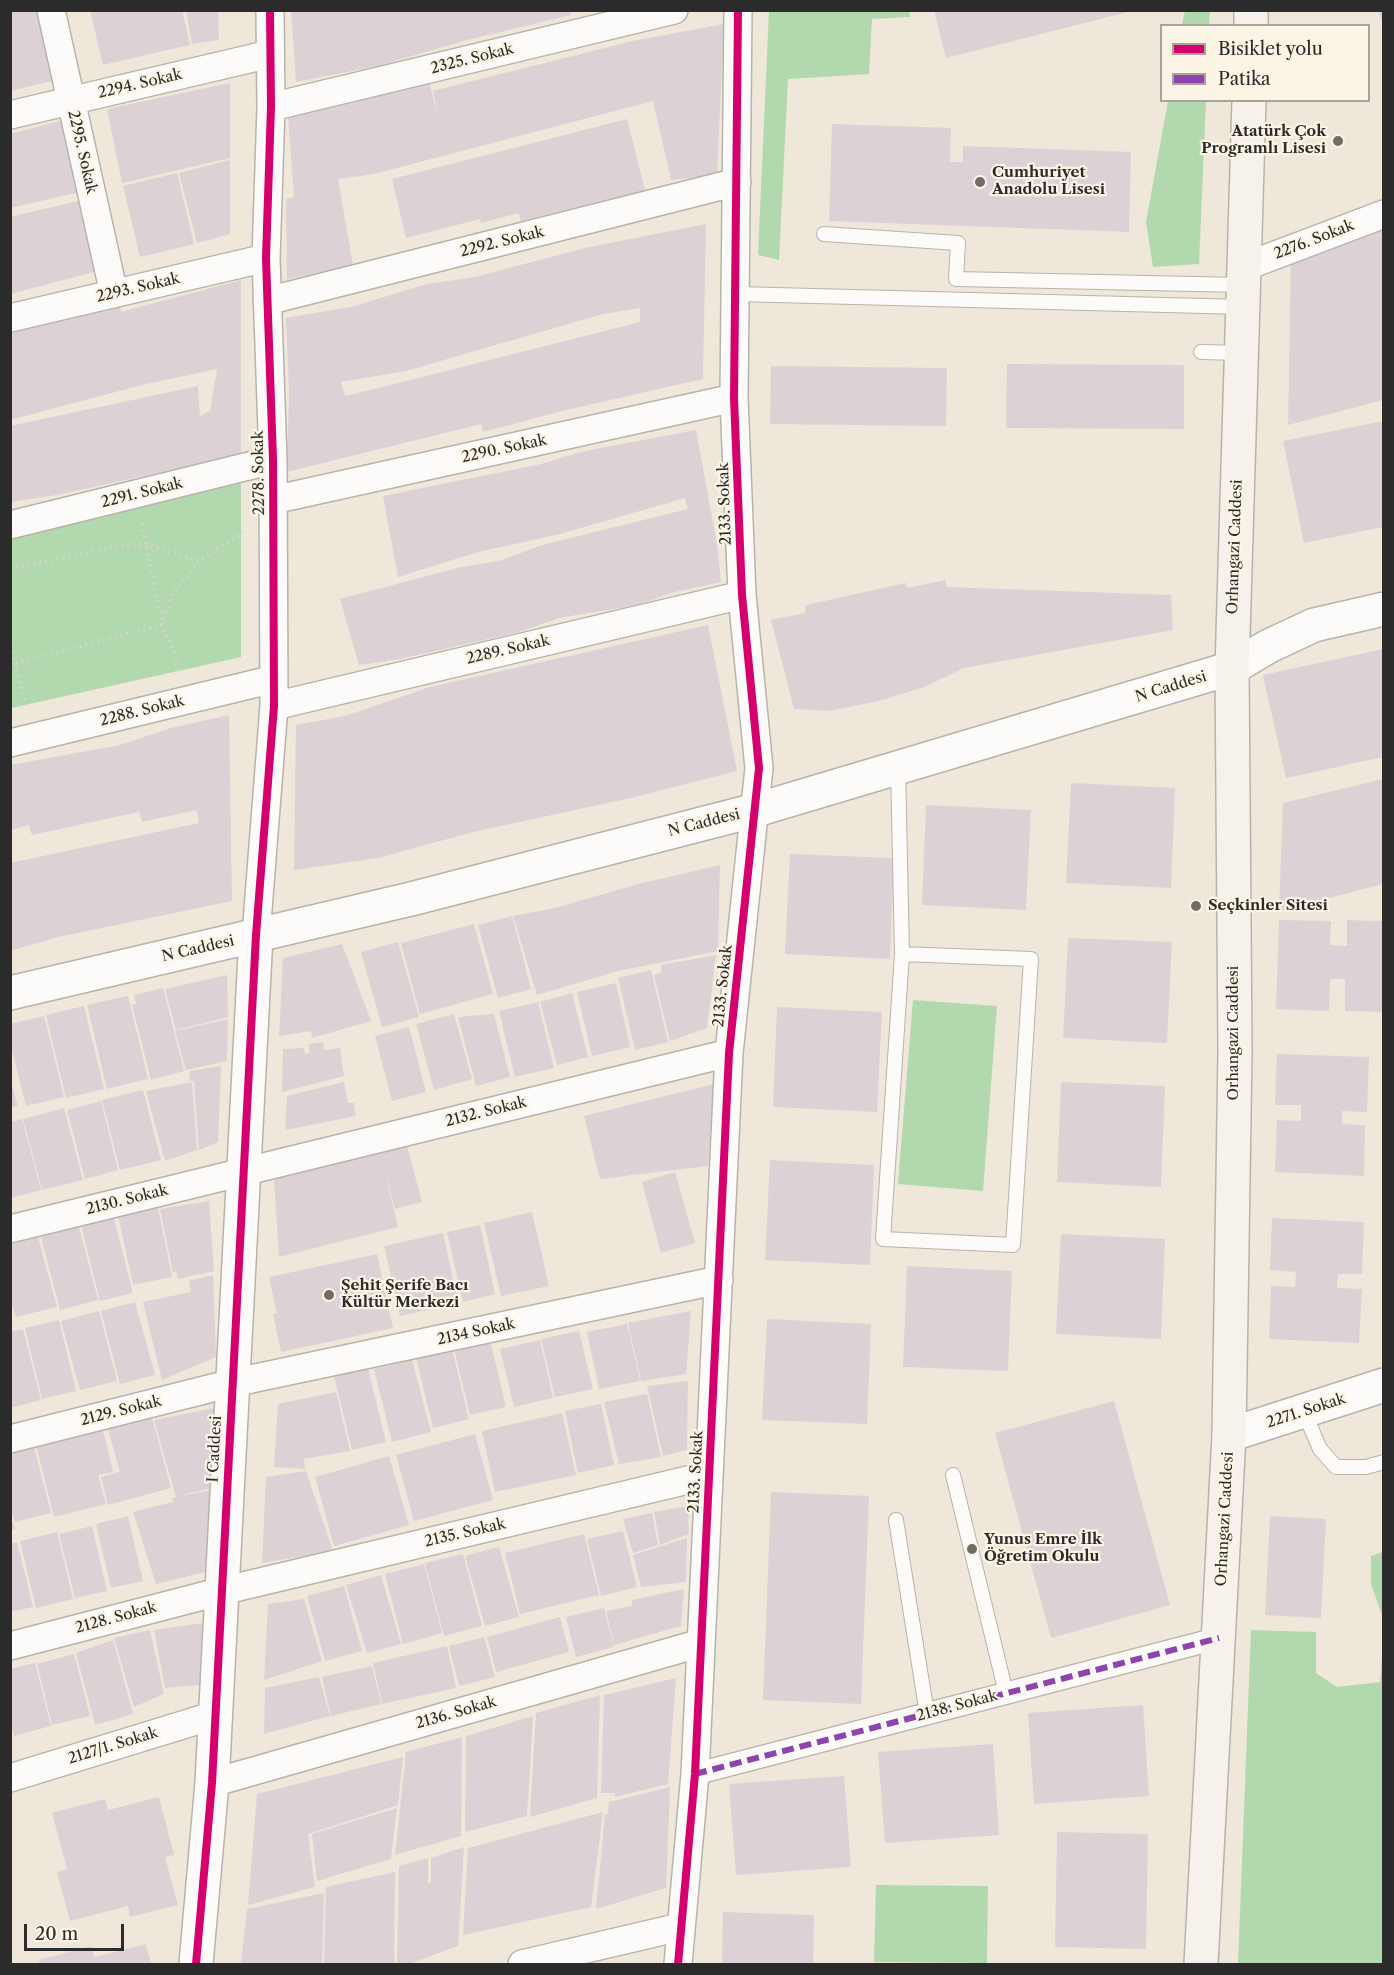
<!DOCTYPE html>
<meta charset="utf-8">
<style>
body{margin:0}
#map{position:relative;width:1394px;height:1975px;overflow:hidden;background:#efe7d9;font-family:"Libre Caslon Text",serif}
canvas{display:block}
.frame{position:absolute;inset:0;border:12px solid #2b2b2b;pointer-events:none}
.legend{position:absolute;left:1160px;top:24px;width:210px;height:78px;box-sizing:border-box;background:#fcf5e5;border:2px solid #a8a49b;margin:0;padding:8px 10px;list-style:none;font-size:18px;color:#2b2b2b}
.legend li{display:flex;align-items:center;gap:12px;height:30px}
.legend b{width:30px;border:2px solid #a8a49b}
.scale{position:absolute;left:24px;top:1924px;width:100px;height:27px;box-sizing:border-box;border:3px solid #2b2b2b;border-top:0;padding-left:8px;font-size:18px;line-height:21px;white-space:nowrap;color:#2b2b2b;-webkit-text-stroke:4px #fcf5e5;paint-order:stroke}
</style>
<div id="map">
<canvas width="1394" height="1975"></canvas>
<div class="frame"></div>
<ul class="legend">
<li><b style="height:8px;background:#d6006c"></b>Bisiklet yolu</li>
<li><b style="height:8px;background:#8e44ad"></b>Patika</li>
</ul>
<div class="scale">20 m</div>
</div>
<script>
const ctx = document.querySelector('canvas').getContext('2d');
ctx.lineJoin = 'round';
function fill(path, color) {
  ctx.fillStyle = color;
  ctx.fill(path, 'evenodd');
}
function poly(rows) {
  const path = new Path2D();
  for (const r of rows) {
    path.moveTo(r[0], r[1]);
    for (let i = 2; i < r.length; i += 2) path.lineTo(r[i], r[i + 1]);
  }
  return path;
}
function strokePath(path, color, width, dash) {
  ctx.strokeStyle = color;
  ctx.lineWidth = width;
  ctx.lineCap = dash ? 'butt' : 'round';
  ctx.setLineDash(dash || []);
  ctx.stroke(path);
}
function write(font, color, halo, rows, align = 'center') {
  ctx.font = font + ' "Libre Caslon Text",serif';
  ctx.lineWidth = 4.5;
  ctx.setLineDash([]);
  ctx.textBaseline = 'middle';
  ctx.strokeStyle = halo;
  ctx.fillStyle = color;
  for (const [text, x, y, turn = 0] of rows) {
    ctx.save();
    ctx.translate(x, y);
    ctx.rotate((+turn || 0) * Math.PI / 180);
    ctx.textAlign = isNaN(turn) ? turn : align;
    if (halo) ctx.strokeText(text, 0, 0);
    ctx.fillText(text, 0, 0);
    ctx.restore();
  }
}
fill(poly([
 [769,11,909,10,910,17,872,19,869,74,788,79,779,260,758,255],
 [1185,11,1210,11,1209,25,1182,25],
 [1168,101,1206,101,1199,264,1153,267,1146,222],
 [241,483,241,657,11,708,10,539],
 [913,1000,997,1006,983,1191,898,1184],
 [1383,1552,1384,1552,1383,1618,1371,1584,1371,1556],
 [1251,1630,1316,1632,1316,1673,1337,1687,1380,1682,1383,1644,1383,1964,1238,1964],
 [876,1885,988,1886,987,1963,874,1962]
]), '#b2d8ad');
fill(poly([
 [10,10,45,10,61,79,10,91],
 [90,10,182,10,190,45,103,65],
 [186,10,218,10,219,40,192,44],
 [291,10,571,10,571,15,467,40,378,66,296,82],
 [934,10,1132,10,1132,11,946,58],
 [1378,10,1383,10,1383,25],
 [724,24,717,175,671,180,653,101,374,174,338,179,353,266,287,279,286,199,294,197,288,116,429,82,439,119,433,91,633,41],
 [230,83,230,158,122,183,107,109],
 [67,119,85,191,10,208,10,134],
 [627,119,645,190,521,221,518,213,481,223,480,219,406,238,392,179],
 [832,124,951,128,950,162,963,162,963,146,1131,152,1129,232,829,221],
 [230,160,230,234,197,243,179,173],
 [177,173,194,244,140,257,123,186],
 [86,199,102,270,10,294,10,217],
 [706,224,703,379,566,410,483,432,481,424,287,472,289,389,286,318,351,307,427,284,475,277,585,248],
 [640,308,640,322,386,386,345,396,341,382,406,371,603,314],
 [1383,229,1383,400,1288,425,1291,253],
 [241,280,241,455,57,495,10,502,10,426,198,386,200,416,210,411,217,369,142,385,10,420,10,331,120,307,121,312],
 [1007,364,1184,365,1184,429,1006,428],
 [771,366,947,368,946,426,770,424],
 [1383,421,1383,527,1304,543,1283,441],
 [696,430,717,544,721,582,675,592,637,605,559,618,519,632,400,659,359,665,340,599,457,568,499,561,542,545,688,509,685,498,560,534,478,552,398,577,383,496,541,464,580,452],
 [945,580,947,587,1171,595,1173,630,964,668,924,687,879,701,829,711,794,709,771,620,805,613,806,605,906,583,908,588],
 [708,625,737,771,631,798,473,832,378,858,294,870,296,725,345,716,430,687],
 [1383,649,1383,757,1286,778,1263,675],
 [229,715,232,901,58,937,10,951,10,863,199,823,197,810,142,822,139,812,32,835,29,825,10,830,10,765,120,745,171,728],
 [1383,779,1383,884,1279,911,1283,803],
 [1071,783,1175,788,1171,888,1066,883],
 [926,805,1031,810,1026,910,922,905],
 [790,854,894,858,890,959,785,954],
 [720,865,718,951,618,971,537,995,513,916,555,908,638,884],
 [512,916,531,989,498,998,478,925],
 [1279,920,1331,921,1330,945,1347,946,1347,920,1383,921,1383,1012,1345,1011,1345,979,1330,979,1329,1011,1276,1009],
 [474,924,493,994,420,1014,401,943],
 [1068,938,1172,942,1167,1043,1063,1038],
 [398,942,419,1017,382,1027,361,952],
 [342,944,371,1021,312,1038,311,1031,279,1036,283,958],
 [716,955,707,1028,670,1041,654,975,661,973,661,965],
 [651,970,668,1042,635,1050,618,978],
 [227,975,228,1017,176,1030,165,989],
 [616,983,630,1047,592,1056,577,992],
 [163,988,184,1071,151,1080,132,1005,136,1004,134,995],
 [572,993,588,1057,557,1065,540,1002],
 [128,996,148,1079,107,1089,87,1005],
 [538,1002,554,1068,515,1077,499,1011],
 [84,1006,104,1089,66,1098,46,1015],
 [777,1007,882,1012,877,1112,773,1107],
 [454,1014,472,1079,434,1090,416,1024],
 [494,1014,510,1077,476,1086,458,1017],
 [44,1016,64,1097,26,1106,10,1042,10,1024],
 [228,1019,227,1061,186,1070,175,1031],
 [409,1027,426,1092,392,1101,375,1036],
 [323,1042,324,1050,340,1048,344,1076,282,1092,283,1049,304,1048,305,1054,309,1053,309,1044],
 [1277,1054,1369,1057,1367,1112,1342,1111,1342,1124,1365,1125,1364,1176,1275,1172,1277,1120,1301,1121,1301,1105,1275,1105],
 [221,1066,218,1142,199,1150,194,1081,189,1081,190,1071],
 [10,1079,18,1106,10,1108],
 [192,1082,197,1150,165,1161,146,1091],
 [344,1082,348,1103,354,1103,356,1116,285,1130,287,1096],
 [1061,1082,1165,1086,1161,1187,1057,1182],
 [714,1084,708,1166,600,1179,584,1116],
 [143,1090,161,1160,120,1170,102,1100],
 [101,1101,118,1170,85,1179,67,1110],
 [64,1108,83,1180,42,1190,23,1119],
 [22,1119,41,1190,10,1198,10,1122],
 [407,1146,422,1202,395,1209,385,1173,398,1227,279,1257,274,1179],
 [770,1160,874,1165,870,1265,765,1260],
 [675,1172,695,1243,661,1253,642,1182],
 [209,1201,214,1271,178,1279,176,1271,173,1272,160,1209],
 [158,1207,172,1277,133,1285,118,1215],
 [532,1212,549,1286,501,1296,484,1223],
 [114,1218,133,1293,100,1301,81,1225],
 [1272,1218,1364,1222,1362,1274,1338,1274,1337,1288,1362,1289,1359,1343,1269,1339,1271,1286,1295,1287,1296,1272,1270,1270],
 [480,1225,495,1294,463,1302,447,1232],
 [79,1227,98,1300,60,1310,41,1237],
 [443,1233,458,1303,400,1316,384,1246],
 [1061,1234,1165,1239,1161,1339,1056,1334],
 [38,1237,57,1307,16,1317,10,1297,10,1245],
 [377,1254,393,1328,281,1352,273,1314,277,1314,269,1277],
 [907,1266,1012,1271,1008,1371,903,1367],
 [213,1275,216,1357,162,1380,143,1302,191,1292,189,1281],
 [135,1302,155,1375,120,1384,101,1311],
 [99,1311,117,1381,80,1390,61,1321],
 [691,1311,686,1374,641,1381,628,1323],
 [767,1319,871,1324,867,1424,762,1420],
 [59,1320,76,1391,42,1399,25,1328],
 [627,1324,640,1381,599,1389,587,1332],
 [23,1329,41,1400,10,1408,10,1332],
 [579,1331,593,1389,555,1397,541,1339],
 [490,1340,506,1407,470,1415,454,1349],
 [540,1340,553,1398,514,1407,500,1349],
 [452,1349,469,1419,433,1428,416,1358],
 [412,1360,431,1432,392,1442,374,1369],
 [368,1368,386,1442,352,1450,334,1376],
 [688,1381,687,1450,663,1456,647,1386],
 [336,1392,350,1451,304,1459,305,1469,274,1467,278,1404],
 [647,1394,661,1457,619,1464,604,1402],
 [1114,1401,1170,1605,1051,1638,995,1433],
 [601,1404,614,1465,578,1473,565,1411],
 [215,1408,211,1488,176,1497,154,1420],
 [562,1413,576,1475,495,1492,482,1431],
 [152,1418,171,1488,108,1505,101,1477,120,1472,108,1429],
 [103,1429,113,1472,98,1475,106,1504,54,1517,36,1445],
 [475,1434,493,1500,414,1521,396,1455],
 [34,1447,51,1513,15,1522,10,1506,10,1453],
 [389,1456,409,1525,334,1546,315,1477],
 [306,1471,333,1551,262,1563,266,1477],
 [210,1490,213,1570,156,1584,133,1512,173,1502,172,1498],
 [771,1492,869,1496,861,1704,763,1700],
 [688,1506,689,1534,660,1545,654,1512],
 [652,1513,658,1545,633,1553,623,1519],
 [10,1515,15,1529,10,1530],
 [128,1516,143,1581,111,1588,96,1524],
 [1270,1516,1326,1519,1321,1618,1265,1615],
 [92,1526,107,1591,75,1598,59,1534],
 [623,1531,637,1587,601,1596,587,1539],
 [57,1532,73,1599,36,1608,20,1541],
 [584,1534,599,1595,520,1614,505,1553],
 [687,1538,686,1582,641,1587,633,1555],
 [17,1542,33,1607,10,1612,10,1544],
 [499,1547,519,1617,485,1626,465,1556],
 [463,1554,482,1626,444,1636,425,1563],
 [424,1564,442,1633,403,1644,385,1574],
 [381,1575,401,1644,367,1653,346,1585],
 [344,1586,362,1651,325,1661,307,1596],
 [684,1589,681,1626,614,1645,606,1611,632,1606,632,1600],
 [304,1599,322,1661,264,1680,268,1604],
 [604,1608,614,1647,576,1657,566,1617],
 [560,1617,569,1652,496,1672,487,1637],
 [203,1623,210,1684,165,1688,154,1630],
 [150,1630,164,1694,134,1707,114,1638],
 [484,1637,495,1677,459,1686,449,1646],
 [113,1640,133,1714,95,1725,76,1653],
 [447,1646,456,1688,382,1704,373,1663],
 [74,1654,90,1716,52,1725,37,1664],
 [35,1663,51,1726,14,1736,10,1721,10,1669],
 [372,1666,381,1704,331,1716,322,1677],
 [319,1677,330,1716,264,1734,265,1688],
 [676,1678,668,1784,615,1797,615,1793,601,1793,604,1695],
 [600,1695,597,1798,530,1817,536,1713],
 [1143,1705,1149,1796,1034,1804,1028,1713],
 [533,1716,527,1816,465,1832,466,1736],
 [462,1737,461,1836,395,1855,406,1752],
 [993,1744,999,1835,885,1843,878,1752],
 [403,1757,398,1805,308,1834,315,1887,248,1905,257,1794],
 [844,1776,851,1867,736,1875,729,1784],
 [670,1787,666,1888,596,1909,605,1814,608,1814,609,1802],
 [159,1797,174,1855,165,1857,178,1905,130,1917,128,1906,70,1921,57,1872,67,1869,52,1813,105,1799,108,1810],
 [397,1808,391,1859,317,1881,312,1834],
 [603,1812,591,1907,463,1935,468,1848],
 [1057,1832,1148,1834,1146,1949,1055,1947],
 [464,1847,458,1946,409,1964,397,1964,399,1866,428,1858,428,1883,431,1883,431,1858],
 [395,1872,394,1964,324,1964,326,1887],
 [324,1893,322,1964,241,1964,247,1909],
 [723,1912,814,1915,813,1964,722,1964],
 [146,1944,151,1964,40,1964,39,1960,91,1946,94,1957]
]), '#dcd2d6');
const service = poly([
 [824,234,958,243,956,279,1243,285],
 [736,294,1243,307],
 [1201,352,1241,353],
 [898,767,902,954,883,1239,1013,1245,1031,959,902,954],
 [1304,1412,1320,1449,1336,1467,1366,1467,1384,1462],
 [953,1475,1006,1693],
 [896,1520,927,1714]
]);
const pedestrian = poly([
 [695,1774,1219,1638]
]);
const minor = poly([
 [51,10,114,294],
 [271,107,674,10],
 [10,115,270,54],
 [1244,267,1384,214],
 [267,301,737,182],
 [10,318,266,258],
 [273,500,734,398],
 [10,525,273,460],
 [274,706,742,595],
 [10,743,274,679],
 [256,935,274,706,273,460,266,258,271,107,270,10],
 [10,1229,729,1053],
 [10,1439,232,1383,719,1280],
 [10,1646,222,1591,709,1475],
 [10,1778,215,1715],
 [212,1783,701,1643],
 [522,1964,680,1927],
 [678,1964,695,1774,729,1053,759,768,742,595,734,398,738,10]
]);
const tertiary = poly([
 [10,993,411,899,756,810,1232,668,1269,646,1314,625,1384,609],
 [1229,1435,1384,1385],
 [196,1964,212,1783,256,935]
]);
const secondary = poly([
 [1251,26,1251,10],
 [1201,1964,1229,1435,1235,1051,1232,668,1249,100]
]);
strokePath(service, '#b8b3aa', 16);
strokePath(pedestrian, '#b8b3aa', 24);
strokePath(minor, '#b8b3aa', 30);
strokePath(tertiary, '#b8b3aa', 36);
strokePath(secondary, '#b8b3aa', 36);
strokePath(poly([
 [142,524,162,625,173,648,178,670],
 [10,569,125,545,146,544,200,561],
 [162,624,172,594,200,561,243,532],
 [10,628,15,664,28,709],
 [10,664,162,625]
]), '#d5d3d0', 4, [1.5, 4.5]);
strokePath(service, '#fdfbf9', 14);
strokePath(pedestrian, '#fdfbf9', 21);
strokePath(minor, '#fdfbf9', 27);
strokePath(tertiary, '#fdfbf9', 33);
strokePath(secondary, '#f6f1eb', 33);
strokePath(poly([
 [695,1774,1219,1638]
]), '#8e44ad', 6, [12, 6]);
strokePath(poly([
 [196,1964,212,1783,256,935,274,706,273,460,266,258,271,107,270,10],
 [678,1964,695,1774,729,1053,759,768,742,595,734,398,738,10]
]), '#d6006c', 8);
for (const [x, y, r, color] of [
 [1338,141,6,"#706d68"],
 [980,182,6,"#706d68"],
 [1196,906,6,"#706d68"],
 [329,1295,6,"#706d68"],
 [972,1549,6,"#706d68"]
]) {
  const dot = new Path2D();
  dot.arc(x, y, r, 0, 2 * Math.PI);
  ctx.fillStyle = color;
  ctx.fill(dot);
  strokePath(dot, '#fcf5e5', 2);
}
write('15px', '#2b2b2b', '#fcf5e5', [
 ["2325. Sokak",472,59,-14],
 ["2294. Sokak",140,84,-13],
 ["2295. Sokak",82,152,77],
 ["2276. Sokak",1314,240,-21],
 ["2292. Sokak",502,242,-14],
 ["2293. Sokak",138,288,-13],
 ["2290. Sokak",504,449,-12],
 ["2278. Sokak",259,473,-91],
 ["2291. Sokak",142,493,-14],
 ["2133. Sokak",725,504,-92],
 ["Orhangazi Caddesi",1235,547,-88],
 ["2289. Sokak",508,650,-13],
 ["N Caddesi",1171,687,-17],
 ["2288. Sokak",142,711,-14],
 ["N Caddesi",704,823,-14],
 ["N Caddesi",198,949,-13],
 ["2133. Sokak",723,986,-84],
 ["Orhangazi Caddesi",1234,1033,-90],
 ["2132. Sokak",486,1112,-14],
 ["2130. Sokak",127,1200,-14],
 ["2134 Sokak",476,1332,-12],
 ["2129. Sokak",121,1411,-14],
 ["2271. Sokak",1306,1411,-18],
 ["I Caddesi",215,1449,-87],
 ["2133. Sokak",696,1472,-87],
 ["Orhangazi Caddesi",1225,1519,-87],
 ["2135. Sokak",465,1533,-13],
 ["2128. Sokak",116,1618,-15],
 ["2138. Sokak",957,1706,-15],
 ["2136. Sokak",456,1713,-16],
 ["2127/1. Sokak",113,1746,-17]
]);
write('bold 15px', '#2b2b2b', '#fcf5e5', [
 ["Atatürk Çok",1326,132,"right"],
 ["Programlı Lisesi",1326,149,"right"],
 ["Cumhuriyet",992,173],
 ["Anadolu Lisesi",992,190],
 ["Seçkinler Sitesi",1208,906],
 ["Şehit Şerife Bacı",341,1286],
 ["Kültür Merkezi",341,1303],
 ["Yunus Emre İlk",984,1540],
 ["Öğretim Okulu",984,1557]
], 'left');
</script>
